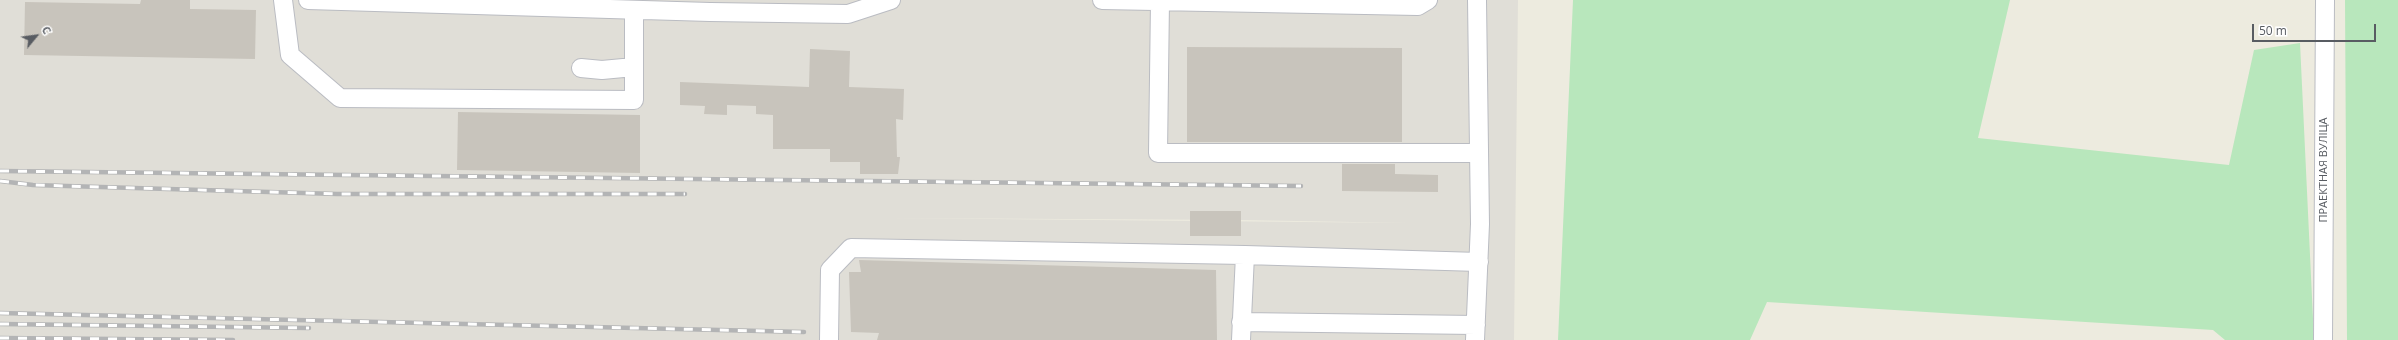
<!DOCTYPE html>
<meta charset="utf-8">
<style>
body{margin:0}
#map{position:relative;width:2398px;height:340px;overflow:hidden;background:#edebdf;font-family:"Open Sans",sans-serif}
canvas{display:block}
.north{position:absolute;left:16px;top:16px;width:40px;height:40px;-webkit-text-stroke:3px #fff;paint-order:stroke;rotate:61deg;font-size:11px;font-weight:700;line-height:16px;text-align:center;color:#585c62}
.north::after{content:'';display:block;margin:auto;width:14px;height:18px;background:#585c62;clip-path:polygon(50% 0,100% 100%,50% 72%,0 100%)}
.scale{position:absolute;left:2252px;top:24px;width:124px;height:18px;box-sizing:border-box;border:2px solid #585c62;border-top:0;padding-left:5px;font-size:12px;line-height:14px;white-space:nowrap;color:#585c62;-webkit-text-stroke:3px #fff;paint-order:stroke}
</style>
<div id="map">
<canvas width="2398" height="340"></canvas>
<div class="north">С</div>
<div class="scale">50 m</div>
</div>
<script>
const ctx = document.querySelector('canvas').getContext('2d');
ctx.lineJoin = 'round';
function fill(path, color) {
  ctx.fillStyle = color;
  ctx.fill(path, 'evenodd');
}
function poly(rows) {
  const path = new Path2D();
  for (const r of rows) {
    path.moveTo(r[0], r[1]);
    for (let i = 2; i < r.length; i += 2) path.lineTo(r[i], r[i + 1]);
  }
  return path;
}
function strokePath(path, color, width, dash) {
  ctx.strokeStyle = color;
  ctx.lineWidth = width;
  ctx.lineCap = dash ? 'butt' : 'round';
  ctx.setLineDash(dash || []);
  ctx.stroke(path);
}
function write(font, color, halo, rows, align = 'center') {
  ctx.font = font + ' "Open Sans",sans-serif';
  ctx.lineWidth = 3;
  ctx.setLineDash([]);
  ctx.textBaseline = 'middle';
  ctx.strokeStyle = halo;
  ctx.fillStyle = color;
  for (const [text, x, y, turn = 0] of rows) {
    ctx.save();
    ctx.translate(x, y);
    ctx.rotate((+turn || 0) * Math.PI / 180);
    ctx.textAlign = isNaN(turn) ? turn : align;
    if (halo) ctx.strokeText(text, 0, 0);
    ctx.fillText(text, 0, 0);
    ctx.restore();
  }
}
fill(poly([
 [0,0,1518,0,1514,340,0,340],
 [889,218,1241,220,1409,223]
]), '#e0ded7');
fill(poly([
 [1573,0,2010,0,1978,138,2229,165,2254,50,2300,43,2314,340,2225,340,2213,330,1767,302,1750,340,1558,340],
 [2345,0,2398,0,2398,340,2347,340]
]), '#b8e7bc');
fill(poly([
 [141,0,190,0,190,9,256,10,255,59,24,55,25,2,140,4],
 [1187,47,1402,48,1402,142,1187,142],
 [810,49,850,51,849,87,904,89,903,120,896,119,897,157,900,157,898,174,860,174,860,162,830,162,830,149,773,149,773,115,756,114,756,106,727,105,727,115,704,114,705,106,680,105,680,82,809,87],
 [458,112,640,115,640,173,457,170],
 [1342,164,1395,164,1395,174,1438,175,1438,192,1342,191],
 [1190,211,1241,211,1241,236,1190,236],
 [859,260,1216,270,1217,340,877,340,879,333,851,332,849,272,861,272]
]), '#c8c4bc');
const minor = poly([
 [283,0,290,55,340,98,634,100,634,10],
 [308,0,710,12,848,14,891,0],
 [1102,0,1418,6,1428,0],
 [1160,1,1158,153,1479,153],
 [581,68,602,70,634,67],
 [1241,322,1476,325],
 [829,340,830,270,851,248,1245,255],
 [1241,340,1245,255,1479,262],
 [1475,340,1480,224,1477,0],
 [2323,340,2325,0]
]);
strokePath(minor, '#babcc2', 20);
strokePath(minor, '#fff', 18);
const rail = poly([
 [0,171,1301,186],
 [0,181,33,185,337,194,685,194],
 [0,313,804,332],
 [0,324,309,328],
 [0,338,233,340]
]);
strokePath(rail, '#b3b4b5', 4.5);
strokePath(rail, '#fff', 3, [9]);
write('11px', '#585c62', '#fff', [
 ["ПРАЕКТНАЯ ВУЛІЦА",2324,170,-90]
]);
</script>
